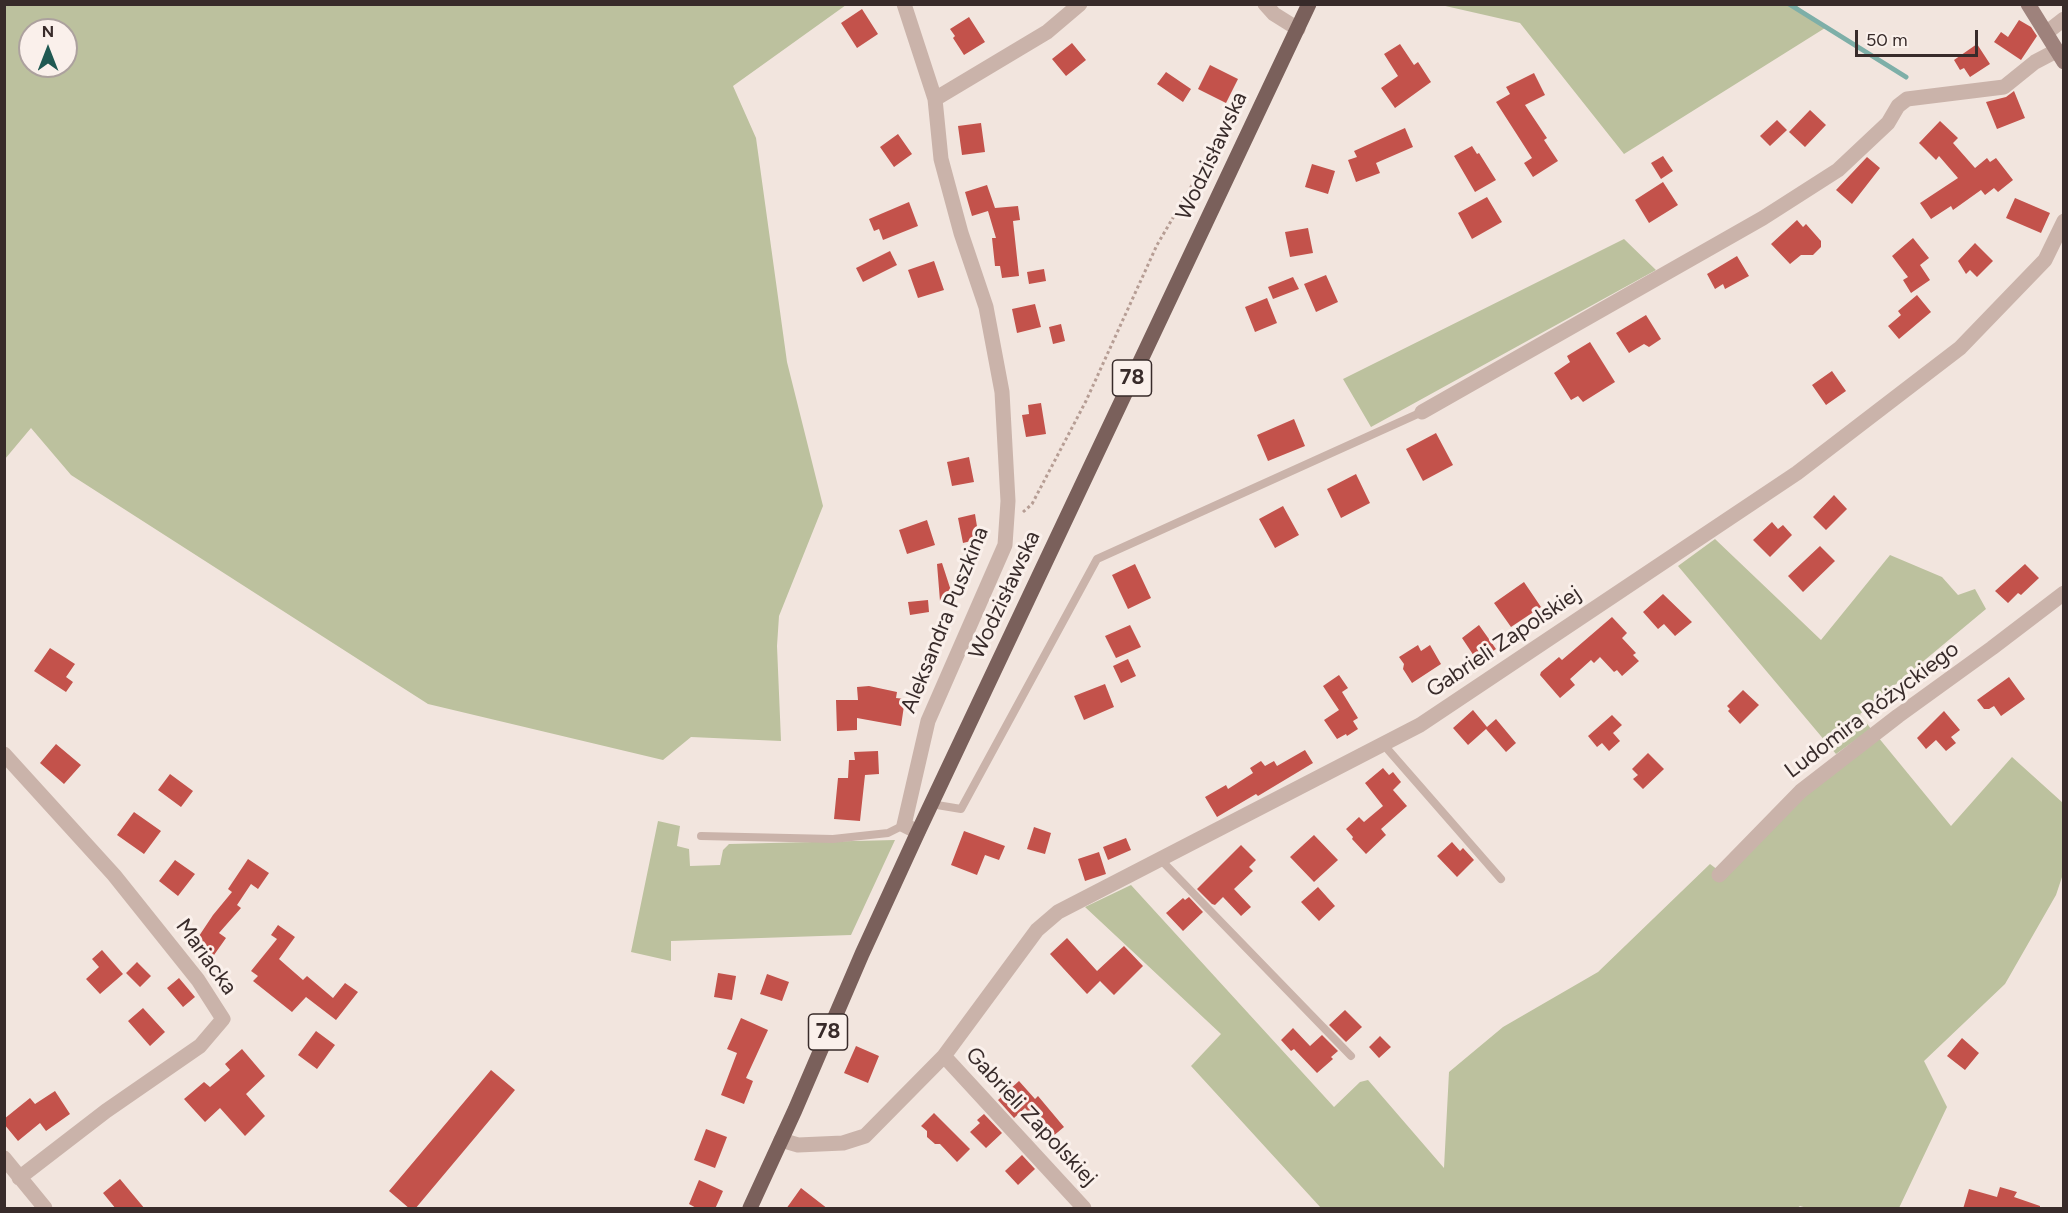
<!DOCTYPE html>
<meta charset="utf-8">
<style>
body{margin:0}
#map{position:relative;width:2068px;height:1213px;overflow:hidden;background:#f2e5de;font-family:Figtree,sans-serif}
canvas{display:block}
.frame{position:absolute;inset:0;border:6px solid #382b2a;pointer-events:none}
.north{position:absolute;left:18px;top:18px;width:60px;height:60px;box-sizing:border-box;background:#faf0eb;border:2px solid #aca19e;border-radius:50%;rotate:0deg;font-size:16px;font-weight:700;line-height:24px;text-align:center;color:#382b2a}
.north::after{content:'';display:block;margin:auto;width:21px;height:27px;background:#205952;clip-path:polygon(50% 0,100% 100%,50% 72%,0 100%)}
.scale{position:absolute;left:1855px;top:30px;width:123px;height:27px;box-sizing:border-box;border:3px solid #382b2a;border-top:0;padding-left:8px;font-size:18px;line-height:21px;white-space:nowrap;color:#382b2a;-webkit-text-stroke:4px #faf0eb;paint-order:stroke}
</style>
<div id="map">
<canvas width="2068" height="1213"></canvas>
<div class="frame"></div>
<div class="north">N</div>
<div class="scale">50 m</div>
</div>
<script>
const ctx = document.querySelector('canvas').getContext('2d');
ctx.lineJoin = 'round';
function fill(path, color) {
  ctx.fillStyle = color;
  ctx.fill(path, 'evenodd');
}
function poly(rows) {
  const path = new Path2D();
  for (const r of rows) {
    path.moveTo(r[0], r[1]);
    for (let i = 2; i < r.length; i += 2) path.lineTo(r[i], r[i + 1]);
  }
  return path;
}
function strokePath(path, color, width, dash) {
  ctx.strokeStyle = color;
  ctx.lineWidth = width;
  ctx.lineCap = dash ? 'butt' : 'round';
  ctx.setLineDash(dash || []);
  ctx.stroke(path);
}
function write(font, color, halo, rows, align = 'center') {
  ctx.font = font + ' Figtree,sans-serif';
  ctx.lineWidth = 6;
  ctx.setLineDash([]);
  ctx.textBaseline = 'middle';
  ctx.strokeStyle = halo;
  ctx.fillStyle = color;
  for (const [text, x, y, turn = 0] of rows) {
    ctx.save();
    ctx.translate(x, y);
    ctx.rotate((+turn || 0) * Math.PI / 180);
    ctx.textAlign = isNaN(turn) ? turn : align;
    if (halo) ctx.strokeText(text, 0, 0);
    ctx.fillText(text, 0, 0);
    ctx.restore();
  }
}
fill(poly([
 [5,4,846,5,733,86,756,138,787,362,823,506,779,616,777,646,781,741,691,737,663,760,428,704,71,475,31,428,5,459],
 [30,30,66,30,66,66,30,66],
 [1441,5,1796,5,1825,28,1624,154,1520,23],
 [1624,239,1656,270,1371,427,1343,379],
 [1715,539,1821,640,1890,555,1942,577,1958,595,1975,589,1986,609,1860,714,1871,729,1836,754,1678,566],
 [1878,737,1951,826,2012,757,2063,803,2063,874,2056,895,2005,984,1924,1061,1947,1107,1899,1208,1807,1208,1800,1206,1797,1208,1321,1208,1191,1066,1221,1034,1085,907,1131,885,1334,1107,1360,1082,1368,1080,1444,1168,1449,1072,1503,1027,1598,972,1710,864,1726,876,1806,792],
 [658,821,680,826,677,846,689,849,690,866,720,865,723,850,729,844,895,840,851,935,671,941,671,961,631,952]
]), '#bcc19e');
strokePath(poly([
 [1789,4,1906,77]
]), '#7eafa8', 5);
fill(poly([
 [862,9,878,34,857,48,841,23],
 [969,17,985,42,964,55,953,38,955,36,950,29],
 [2019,20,2031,27,2037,36,2021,60,1994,42,2001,32,2008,37],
 [1072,43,1086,60,1066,76,1052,59],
 [1400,44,1414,65,1418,62,1431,82,1395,108,1381,88,1398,76,1384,54],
 [1977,44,1990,64,1970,77,1964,68,1960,70,1954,60],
 [1210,65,1238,79,1226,103,1198,89],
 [1166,72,1191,89,1183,102,1157,84],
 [1534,73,1545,95,1525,105,1547,138,1544,140,1558,161,1533,177,1524,163,1532,158,1496,102,1510,94,1506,87],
 [2014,91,2025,118,1997,129,1986,102,2006,97],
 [1810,110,1826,125,1805,147,1789,132],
 [1777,120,1787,130,1770,146,1760,136],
 [1940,121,1958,138,1953,143,1975,168,1987,158,1990,162,1996,158,2013,180,1998,192,1994,188,1985,195,1981,190,1953,210,1951,206,1931,219,1920,203,1958,178,1939,156,1936,160,1919,143],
 [981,123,985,152,962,155,958,126],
 [1405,128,1413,147,1376,163,1380,173,1356,182,1348,160,1357,157,1354,151],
 [898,134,912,154,894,167,880,147],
 [1472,146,1477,154,1479,153,1496,180,1475,192,1454,156],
 [1663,156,1673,171,1661,179,1651,163],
 [1867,157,1880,168,1852,204,1836,190],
 [1312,164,1335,171,1328,194,1305,187],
 [1663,182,1678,205,1649,223,1635,200],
 [987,185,995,208,1018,206,1020,220,1013,221,1019,276,1002,278,1000,266,995,266,992,238,996,238,988,211,972,216,965,192],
 [1487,197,1502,222,1472,239,1458,213],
 [2015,198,2050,213,2041,233,2006,218],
 [909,202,918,226,883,240,879,229,874,231,869,219],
 [1797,220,1803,227,1806,224,1821,241,1821,247,1813,255,1801,255,1790,264,1771,244],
 [1308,228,1313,253,1290,257,1285,232],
 [1913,238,1929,258,1920,265,1930,280,1911,293,1903,280,1908,277,1892,256],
 [1975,243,1993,261,1977,277,1970,270,1966,274,1958,261],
 [890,251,897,265,863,282,856,268],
 [1737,256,1749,276,1725,289,1723,284,1715,289,1707,274],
 [934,261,944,290,918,298,908,270],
 [1044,269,1046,281,1029,284,1027,272],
 [1326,275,1338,302,1316,312,1304,284],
 [1293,277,1299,289,1273,299,1268,287],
 [1917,295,1931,312,1899,339,1888,326,1901,315,1898,311],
 [1267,298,1277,323,1255,332,1245,307],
 [1035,304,1041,327,1017,333,1012,309],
 [1646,315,1661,339,1649,347,1644,344,1629,353,1616,333],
 [1061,324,1065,341,1053,344,1049,327],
 [1590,342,1615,382,1583,402,1578,396,1571,400,1554,373,1570,362,1567,356],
 [1832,371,1846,391,1826,405,1812,385],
 [1041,403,1046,434,1026,437,1022,415,1029,414,1028,405],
 [1294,419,1305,446,1268,461,1257,435],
 [1436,433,1453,465,1423,481,1406,449],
 [969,457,974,482,952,486,947,462],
 [1356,474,1370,503,1341,518,1327,489],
 [1834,495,1847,509,1826,530,1813,517],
 [1283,506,1299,535,1275,548,1259,519],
 [975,514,979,539,963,543,958,518],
 [927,520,935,545,907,554,899,530],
 [1772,522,1778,529,1783,525,1792,535,1770,557,1753,540],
 [1820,546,1835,561,1803,592,1788,576],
 [942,563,954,600,940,601,937,564],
 [1135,564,1151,598,1128,609,1112,575],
 [2025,564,2039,578,2021,595,2018,593,2008,603,1995,591],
 [1524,582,1541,607,1511,627,1494,603],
 [1663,594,1692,622,1675,636,1664,624,1658,629,1643,612],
 [928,600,929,612,910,615,908,602],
 [1612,617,1627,633,1622,638,1636,653,1633,655,1639,661,1622,676,1617,670,1614,672,1600,657,1594,663,1591,660,1570,679,1575,685,1560,698,1540,675,1541,672,1559,657,1562,660],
 [1130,625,1141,647,1116,658,1105,636],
 [1479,625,1496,649,1478,662,1462,638],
 [1418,645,1421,651,1430,645,1441,664,1412,683,1403,669,1404,664,1399,657],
 [50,648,75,664,66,677,73,682,66,692,34,671],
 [1128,659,1136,676,1121,683,1113,666],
 [1339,675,1348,688,1342,692,1358,718,1353,721,1358,729,1347,736,1346,734,1337,739,1324,720,1339,710,1323,686],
 [2009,677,2025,699,2001,716,1994,706,1989,709,1984,709,1977,700],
 [1105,684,1114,707,1084,720,1074,696],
 [869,686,897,692,896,698,905,699,901,726,857,718,857,730,837,731,836,700,858,700,857,687],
 [1743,690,1759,705,1740,724,1728,711,1730,709,1727,706],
 [1473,710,1487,727,1496,719,1516,743,1506,752,1486,729,1468,745,1453,728],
 [1944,711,1960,730,1951,737,1956,743,1946,751,1936,740,1926,749,1917,738],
 [1612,715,1622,725,1613,733,1620,741,1609,751,1602,743,1597,747,1588,736],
 [56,744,81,765,64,784,40,763],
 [1305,750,1313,763,1258,796,1256,794,1217,817,1205,797,1226,785,1228,789,1253,773,1250,768,1261,761,1265,766,1274,761,1277,766],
 [878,751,879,774,865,775,860,821,834,819,838,778,848,778,849,760,855,760,854,752],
 [1648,753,1664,769,1643,789,1633,779,1638,775,1632,769],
 [1383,768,1389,775,1393,772,1401,782,1393,790,1407,806,1381,829,1386,835,1366,854,1352,839,1353,837,1346,829,1359,817,1364,822,1383,806,1365,783],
 [170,774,193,791,181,807,158,790],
 [134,812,161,831,144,854,117,835],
 [1034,827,1051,833,1045,854,1027,849],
 [964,831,1005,846,999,860,985,855,977,875,951,865],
 [1314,835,1338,860,1314,882,1290,857],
 [1126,838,1131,850,1108,860,1103,847],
 [1452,842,1460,851,1463,848,1474,860,1457,877,1437,856],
 [1241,845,1256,860,1249,867,1253,871,1234,889,1251,907,1241,916,1223,897,1215,905,1212,904,1197,889],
 [1099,852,1106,874,1085,881,1078,859],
 [248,859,269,873,258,889,251,884,237,905,241,908,219,933,226,938,214,955,195,942,213,915,232,892,228,889],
 [175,860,195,874,178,896,159,881],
 [1318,887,1335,906,1319,921,1301,902],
 [1189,897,1203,912,1183,931,1166,913,1183,898,1185,900],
 [278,925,295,937,279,959,303,980,307,976,333,998,345,983,358,992,336,1020,306,997,292,1012,253,981,258,976,251,971,277,939,271,935],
 [1067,938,1097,971,1124,946,1143,966,1114,995,1100,981,1087,994,1050,954],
 [102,950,123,974,100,994,86,979,99,967,92,959],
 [137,962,151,976,140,987,126,973],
 [718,973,736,976,732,1000,714,997],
 [767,974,789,982,782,1001,760,994],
 [179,978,195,997,183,1007,167,988],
 [143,1008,165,1032,150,1046,128,1021],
 [1345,1010,1362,1027,1346,1042,1329,1025],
 [741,1018,768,1030,746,1078,753,1081,744,1104,721,1095,737,1053,727,1049],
 [1293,1028,1310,1046,1322,1035,1338,1051,1331,1057,1333,1059,1317,1073,1294,1049,1291,1051,1281,1040],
 [316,1031,335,1045,317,1069,298,1055],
 [1380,1036,1391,1047,1379,1058,1369,1047],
 [1962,1038,1979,1053,1965,1070,1947,1056],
 [856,1046,879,1056,868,1083,844,1073],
 [242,1049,265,1076,246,1094,265,1116,245,1136,220,1108,205,1122,184,1099,204,1082,210,1087,230,1070,225,1064],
 [491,1070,515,1090,415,1209,410,1209,389,1191],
 [1019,1081,1035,1099,1038,1096,1064,1127,1052,1137,1025,1108,1014,1118,998,1100],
 [55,1091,70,1114,46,1131,40,1123,18,1141,4,1124,4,1119,30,1098,35,1104],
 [934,1113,970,1149,957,1162,940,1144,935,1144,927,1137,927,1131,921,1126],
 [984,1114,1002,1133,986,1148,970,1132,980,1123,977,1120],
 [706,1129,727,1137,715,1168,694,1160],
 [1022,1155,1035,1169,1018,1185,1005,1171],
 [120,1179,145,1209,116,1209,103,1193],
 [699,1180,723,1191,715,1209,698,1209,689,1204],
 [2000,1187,2017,1192,2014,1197,2040,1206,2040,1209,1963,1209,1969,1189,1997,1197],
 [801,1188,828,1209,786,1209]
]), '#c3524b');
strokePath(poly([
 [1023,512,1032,504,1086,401,1157,245,1198,175]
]), '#b69d94', 3, [3, 3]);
strokePath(poly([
 [1383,744,1501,879],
 [931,804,961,809,1097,559,1422,412],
 [701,836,833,839,888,833,904,825],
 [1160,859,1351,1056]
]), '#cab3aa', 8);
strokePath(poly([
 [904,4,935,99,941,159,961,233,986,307,1002,392,1008,501,1005,545,928,721,904,825,918,832],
 [1265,4,1274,14,1298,29],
 [2046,33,2064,19],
 [935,99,1047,32,1080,4],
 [1422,412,1763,218,1838,170,1888,123,1898,106,1907,99,2004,87,2035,62,2056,51],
 [4,754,114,875,198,980,223,1019,200,1046,106,1111,19,1178],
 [1719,875,1801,791,1898,716,1992,648,2064,593],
 [944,1056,1084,1208],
 [781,1140,798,1145,843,1143,865,1136,944,1056,1037,930,1058,912,1420,725,1797,473,1960,348,2045,260,2064,221],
 [4,1158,45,1208]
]), '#cab3aa', 15);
strokePath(poly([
 [2028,4,2064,62]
]), '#9e827c', 15);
strokePath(poly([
 [750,1208,795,1110,862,954,918,832,1309,4]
]), '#7a605b', 15);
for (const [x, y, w] of [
 [1132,378,39],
 [828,1032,39]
]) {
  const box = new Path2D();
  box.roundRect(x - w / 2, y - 18, w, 36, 4.5);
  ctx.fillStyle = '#faf0eb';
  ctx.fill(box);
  strokePath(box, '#382b2a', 1.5);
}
write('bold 21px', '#382b2a', null, [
 ["78",1132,378],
 ["78",828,1032]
]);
write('22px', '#382b2a', '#faf0eb', [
 ["Wodzisławska",1212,156,-65],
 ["Wodzisławska",1005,595,-65],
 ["Aleksandra Puszkina",945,620,-68],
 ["Gabrieli Zapolskiej",1504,642,-34],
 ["Ludomira Różyckiego",1872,710,-37],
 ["Mariacka",206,957,54],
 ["Gabrieli Zapolskiej",1031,1117,47]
]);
</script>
